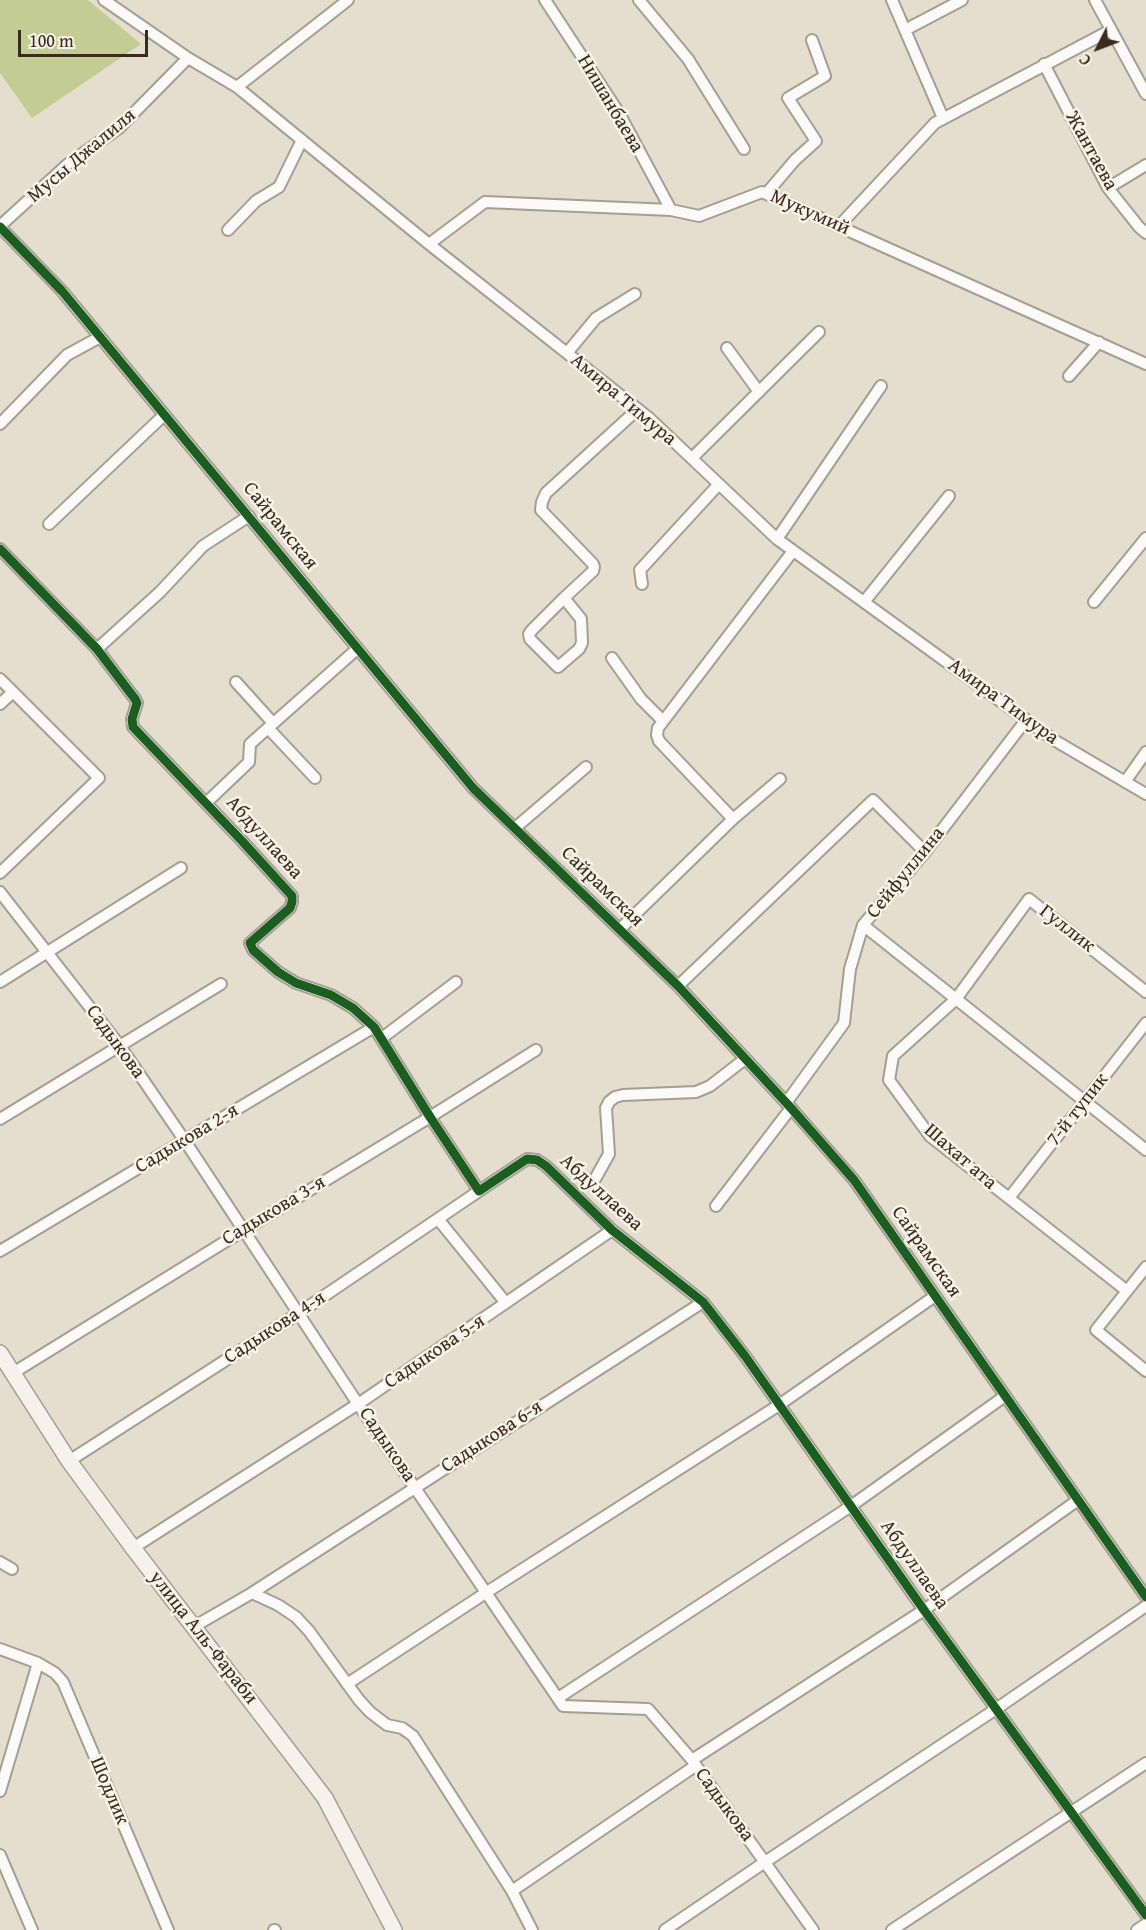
<!DOCTYPE html>
<meta charset="utf-8">
<style>
body{margin:0}
#map{position:relative;width:1146px;height:1930px;overflow:hidden;background:#e5dece;font-family:"Gentium Book Plus",serif}
canvas{display:block}
.north{position:absolute;left:1068px;top:18px;width:60px;height:60px;-webkit-text-stroke:4px #f7f3e8;paint-order:stroke;rotate:228deg;font-size:16px;font-weight:700;line-height:24px;text-align:center;color:#3b2a1e}
.north::after{content:'';display:block;margin:auto;width:21px;height:27px;background:#3b2a1e;clip-path:polygon(50% 0,100% 100%,50% 72%,0 100%)}
.scale{position:absolute;left:18px;top:30px;width:130px;height:27px;box-sizing:border-box;border:3px solid #3b2a1e;border-top:0;padding-left:8px;font-size:18px;line-height:21px;white-space:nowrap;color:#3b2a1e;-webkit-text-stroke:4px #f7f3e8;paint-order:stroke}
</style>
<div id="map">
<canvas width="1146" height="1930"></canvas>
<div class="north">С</div>
<div class="scale">100 m</div>
</div>
<script>
const ctx = document.querySelector('canvas').getContext('2d');
ctx.lineJoin = 'round';
function fill(path, color) {
  ctx.fillStyle = color;
  ctx.fill(path, 'evenodd');
}
function poly(rows) {
  const path = new Path2D();
  for (const r of rows) {
    path.moveTo(r[0], r[1]);
    for (let i = 2; i < r.length; i += 2) path.lineTo(r[i], r[i + 1]);
  }
  return path;
}
function strokePath(path, color, width, dash) {
  ctx.strokeStyle = color;
  ctx.lineWidth = width;
  ctx.lineCap = dash ? 'butt' : 'round';
  ctx.setLineDash(dash || []);
  ctx.stroke(path);
}
function write(font, color, halo, rows, align = 'center') {
  ctx.font = font + ' "Gentium Book Plus",serif';
  ctx.lineWidth = 5;
  ctx.setLineDash([]);
  ctx.textBaseline = 'middle';
  ctx.strokeStyle = halo;
  ctx.fillStyle = color;
  for (const [text, x, y, turn = 0] of rows) {
    ctx.save();
    ctx.translate(x, y);
    ctx.rotate((+turn || 0) * Math.PI / 180);
    ctx.textAlign = isNaN(turn) ? turn : align;
    if (halo) ctx.strokeText(text, 0, 0);
    ctx.fillText(text, 0, 0);
    ctx.restore();
  }
}
fill(poly([
 [0,0,88,0,141,44,32,118,0,73]
]), '#c2cc93');
const street = poly([
 [104,0,188,58,237,87,429,244,649,418,777,539,1054,740,1146,794],
 [545,0,619,113,671,210],
 [639,0,688,59,744,149],
 [892,0,943,118],
 [1095,0,1146,94],
 [905,30,962,0],
 [1044,64,1108,188,1139,227,1146,233],
 [237,87,348,0],
 [1108,188,1146,165],
 [766,194,795,160,816,141,788,98,825,76,812,40],
 [0,226,68,164,119,128,188,58],
 [839,226,935,123,1111,30],
 [0,227,62,291,473,788,678,986,791,1108,854,1180,1146,1597],
 [228,230,256,201,279,187,302,140],
 [429,244,485,202,671,210,699,216,762,192,1146,364],
 [727,348,759,392],
 [567,353,596,318,635,294],
 [1069,376,1099,342],
 [0,424,67,355,100,337],
 [692,458,819,332],
 [49,524,164,415],
 [777,539,881,386],
 [0,549,97,649,135,699,137,703,132,719,133,727,242,841,292,896,292,902,290,908,250,943,253,950,278,972,296,983,331,995,353,1008,374,1027,430,1117,479,1191,527,1159,537,1160,546,1166,612,1230,703,1302,745,1356,924,1610,1146,1915],
 [642,584,640,570,719,484],
 [564,598,581,619,582,643,579,649,558,667,530,639,529,634,532,630,564,598,593,571,594,567,593,564,541,510,542,502,546,493,638,409],
 [864,602,949,496],
 [1094,602,1146,538],
 [97,649,160,592,203,546,249,516],
 [612,658,641,699,663,721],
 [0,679,99,778,0,873],
 [236,682,273,723],
 [0,704,13,692],
 [268,728,315,778],
 [1125,782,1146,752],
 [206,803,249,762,250,744,357,649],
 [733,819,780,779],
 [515,828,586,767],
 [0,892,120,1046,185,1141,358,1404,563,1706,648,1709,692,1760,813,1930],
 [863,925,1146,1150],
 [620,929,733,819,659,741,657,735,658,728,793,551],
 [0,982,181,868],
 [678,986,873,800,925,852],
 [382,1038,456,982],
 [786,1103,844,1023,850,969,863,925,925,852,1026,720],
 [0,1119,221,984],
 [595,1179,609,1154,606,1108,609,1102,615,1097,623,1095,696,1092,710,1086,745,1059],
 [1009,1198,1146,1023],
 [716,1206,791,1108],
 [438,1219,506,1303],
 [0,1251,374,1027],
 [1146,1267,1096,1330,1146,1371],
 [1127,1291,930,1136,889,1080,893,1056,956,999,1029,899,1146,992],
 [13,1373,244,1230,430,1117,536,1050],
 [69,1461,299,1313,479,1191],
 [133,1548,358,1404,612,1230],
 [0,1562,12,1569],
 [252,1593,278,1605,296,1617,309,1631,359,1700,370,1712,387,1725,402,1728,413,1736,512,1891,532,1930],
 [195,1626,252,1593,703,1302],
 [0,1649,38,1663,55,1673,63,1682,168,1930],
 [347,1684,487,1592,779,1405,935,1296],
 [558,1698,851,1506,1005,1396],
 [692,1760,924,1610,1078,1500],
 [0,1791,38,1663],
 [0,1855,32,1930],
 [512,1891,695,1766],
 [274,1930,275,1930],
 [665,1930,765,1862,996,1709,1146,1606],
 [892,1930,1146,1763],
 [1137,1930,1146,1924]
]);
const secondary = poly([
 [0,1353,69,1461,133,1548,325,1798,394,1930]
]);
strokePath(street, '#a49e93', 14);
strokePath(secondary, '#a49e93', 18);
strokePath(street, '#fbfaf8', 10);
strokePath(secondary, '#f5f2ed', 15);
strokePath(poly([
 [0,227,62,291,473,788,678,986,791,1108,854,1180,1146,1597],
 [0,549,97,649,135,699,137,703,132,719,133,727,242,841,292,896,292,902,290,908,250,943,253,950,278,972,296,983,331,995,353,1008,374,1027,430,1117,479,1191,527,1159,537,1160,546,1166,612,1230,703,1302,745,1356,924,1610,1146,1915]
]), '#1b5e20', 9);
write('20px', '#3b2a1e', '#f7f3e8', [
 ["Нишанбаева",610,104,59],
 ["Жантаева",1091,151,61],
 ["Мусы Джалиля",82,156,-40],
 ["Мукумий",810,213,24],
 ["Амира Тимура",623,400,40],
 ["Сайрамская",280,526,51],
 ["Амира Тимура",1003,702,36],
 ["Абдуллаева",264,838,48],
 ["Сейфуллина",906,873,-51],
 ["Сайрамская",602,887,44],
 ["Гуллик",1067,929,38],
 ["Садыкова",115,1042,54],
 ["7-й тупик",1078,1110,-52],
 ["Садыкова 2-я",187,1139,-31],
 ["Шахат ата",960,1157,41],
 ["Абдуллаева",601,1193,42],
 ["Садыкова 3-я",274,1211,-31],
 ["Сайрамская",926,1252,55],
 ["Садыкова 4-я",275,1328,-33],
 ["Садыкова 5-я",435,1352,-34],
 ["Садыкова 6-я",492,1437,-33],
 ["Садыкова",387,1445,56],
 ["Абдуллаева",914,1565,55],
 ["улица Аль-Фараби",203,1638,52],
 ["Шодлик",109,1791,67],
 ["Садыкова",724,1805,54]
]);
</script>
